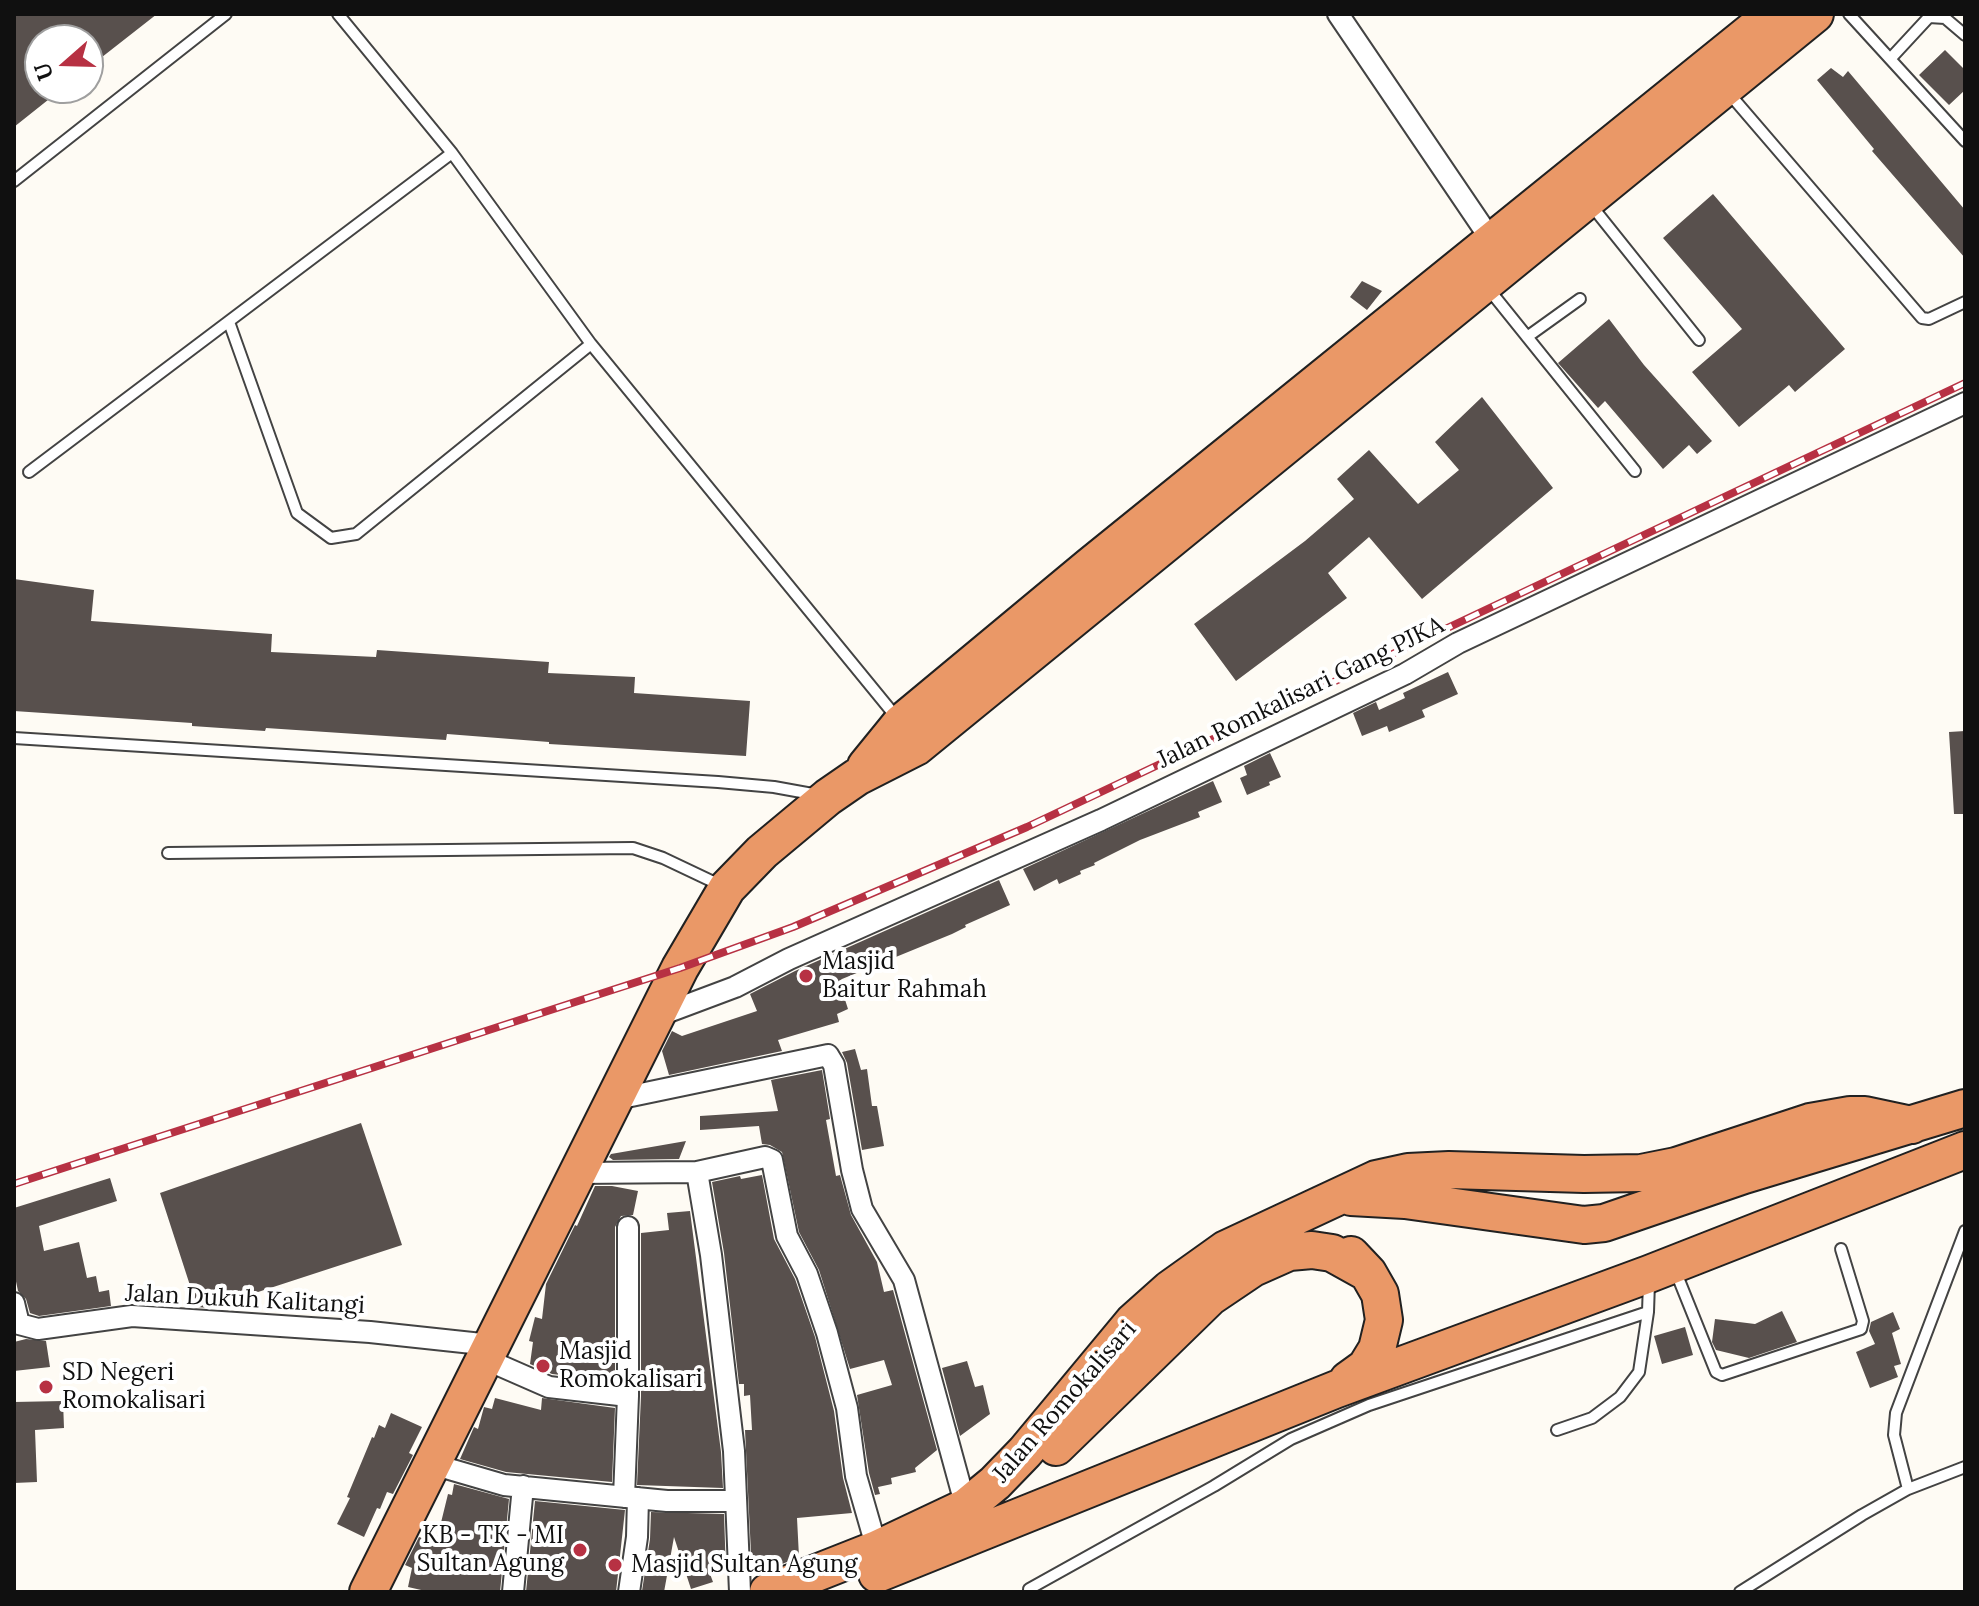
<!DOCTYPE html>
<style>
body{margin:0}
#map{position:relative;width:1979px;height:1606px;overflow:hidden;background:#fefbf4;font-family:Lora,serif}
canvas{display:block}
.frame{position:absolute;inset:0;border:16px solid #101010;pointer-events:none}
.north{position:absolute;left:24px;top:24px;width:80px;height:80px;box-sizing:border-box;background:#fff;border:2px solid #9f9f9f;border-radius:50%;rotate:250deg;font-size:22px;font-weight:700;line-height:32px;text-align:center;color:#101010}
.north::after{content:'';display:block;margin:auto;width:28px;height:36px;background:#b73143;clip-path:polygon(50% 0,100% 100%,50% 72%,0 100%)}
</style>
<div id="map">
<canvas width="1979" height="1606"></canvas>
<div class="frame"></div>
<div class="north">U</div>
</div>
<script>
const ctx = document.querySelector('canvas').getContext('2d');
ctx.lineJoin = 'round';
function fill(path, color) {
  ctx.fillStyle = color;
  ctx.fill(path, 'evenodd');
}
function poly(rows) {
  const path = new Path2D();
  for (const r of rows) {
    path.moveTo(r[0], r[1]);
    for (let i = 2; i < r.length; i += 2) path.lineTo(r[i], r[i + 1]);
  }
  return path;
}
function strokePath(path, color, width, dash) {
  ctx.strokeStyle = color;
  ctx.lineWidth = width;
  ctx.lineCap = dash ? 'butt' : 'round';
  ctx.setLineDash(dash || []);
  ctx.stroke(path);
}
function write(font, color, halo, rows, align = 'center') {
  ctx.font = font + ' Lora,serif';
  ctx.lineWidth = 8;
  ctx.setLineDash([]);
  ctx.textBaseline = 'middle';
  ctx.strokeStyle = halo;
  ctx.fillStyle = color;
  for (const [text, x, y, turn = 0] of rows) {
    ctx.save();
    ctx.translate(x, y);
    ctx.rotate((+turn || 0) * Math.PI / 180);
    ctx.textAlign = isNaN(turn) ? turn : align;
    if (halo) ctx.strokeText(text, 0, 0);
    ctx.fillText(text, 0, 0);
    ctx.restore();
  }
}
fill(poly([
 [14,14,157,14,88,68,88,40,40,40,40,88,63,88,14,127],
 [1945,50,1965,70,1965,90,1949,105,1919,75],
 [1831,68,1843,77,1848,71,1965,210,1965,258,1872,151,1874,149,1817,80],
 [1713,194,1845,349,1795,392,1789,385,1739,427,1692,372,1742,329,1663,238],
 [1362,281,1382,291,1367,310,1350,297],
 [1609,319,1644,365,1712,441,1697,454,1689,445,1663,469,1605,401,1598,408,1558,363],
 [1482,397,1553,488,1422,599,1369,537,1328,573,1347,598,1236,681,1194,624,1305,541,1354,499,1337,479,1369,450,1418,504,1459,470,1435,442],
 [14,579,94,590,91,621,272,634,271,652,376,657,377,650,549,662,548,673,635,677,634,693,750,701,746,756,549,744,549,742,447,734,446,740,266,728,265,731,192,726,192,723,14,711],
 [1448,672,1458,694,1422,710,1425,717,1389,732,1387,726,1362,736,1353,713,1376,702,1379,710,1405,698,1403,693],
 [1965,731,1965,814,1954,814,1949,732],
 [1270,753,1281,777,1269,782,1270,785,1247,795,1240,778,1247,775,1244,766],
 [1213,781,1222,802,1198,812,1200,817,1140,840,1094,863,1095,865,1080,871,1081,874,1059,884,1057,879,1034,891,1023,869],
 [999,880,1010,905,965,925,966,927,952,934,842,979,839,981,848,1009,837,1014,839,1022,778,1040,782,1051,669,1075,662,1051,672,1031,682,1036,757,1011,750,994,795,971],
 [855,1049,861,1070,867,1069,872,1106,877,1106,884,1146,862,1150,847,1063,842,1052],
 [822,1070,830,1119,826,1120,836,1176,840,1175,851,1215,877,1262,884,1292,893,1290,937,1450,915,1468,916,1472,891,1478,892,1484,878,1487,880,1494,875,1495,869,1473,857,1395,892,1385,884,1360,850,1369,819,1270,799,1232,782,1152,770,1145,762,1144,759,1126,700,1130,700,1116,778,1111,771,1080],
 [361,1123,402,1245,209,1308,197,1307,160,1193],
 [686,1141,679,1159,613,1160,609,1157,611,1154],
 [762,1175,774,1239,795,1279,815,1337,834,1411,843,1478,852,1513,797,1518,799,1557,758,1574,752,1574,745,1430,752,1430,750,1395,744,1396,744,1384,739,1384,724,1253,712,1182,740,1176,741,1179],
 [110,1178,117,1201,39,1226,44,1251,79,1242,87,1278,96,1276,99,1292,109,1290,111,1306,39,1316,30,1313,26,1299,18,1291,14,1272,14,1208],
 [595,1186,612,1186,638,1191,633,1215,621,1216,615,1227,615,1381,552,1374,530,1364,533,1342,529,1341,535,1317,542,1319,546,1284,575,1225,577,1226],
 [690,1211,721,1452,723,1488,637,1485,641,1396,641,1233,669,1230,667,1213],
 [1782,1311,1797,1342,1749,1358,1716,1350,1712,1342,1715,1319,1755,1324],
 [1893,1312,1900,1329,1892,1333,1901,1364,1894,1366,1898,1377,1870,1388,1856,1352,1875,1344,1869,1331,1871,1322],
 [1685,1327,1693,1355,1662,1364,1654,1336],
 [26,1339,46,1341,50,1367,14,1371,14,1342],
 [967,1361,975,1387,983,1385,990,1414,960,1436,942,1368],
 [495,1398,541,1410,542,1398,615,1408,612,1482,506,1472,460,1459,474,1427,478,1429,484,1407,492,1409],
 [63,1401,64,1428,35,1430,37,1482,14,1483,14,1402],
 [391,1413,422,1427,409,1453,413,1455,393,1494,387,1492,380,1509,377,1508,364,1537,337,1524,350,1498,347,1497,372,1437,374,1438,379,1425,385,1428],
 [454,1484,509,1499,500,1592,430,1592,408,1587,412,1568,405,1565,419,1537,436,1543,448,1494,452,1495],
 [535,1501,625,1510,616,1592,526,1592],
 [651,1512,724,1514,726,1573,710,1574,713,1582,691,1589,674,1537,664,1592,642,1591,650,1539]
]), '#58504d');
const lane = poly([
 [338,14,452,153,591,344,897,718],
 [1849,14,1965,141],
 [1891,58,1929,17,1945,18,1965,35],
 [1727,91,1922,318,1929,319,1965,302],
 [14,181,226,14],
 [1591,205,1699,340],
 [1487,287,1635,471],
 [229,322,297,513,331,538,356,534,591,344],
 [1527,337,1580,299],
 [29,472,452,153],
 [14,738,718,782,774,787,818,795],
 [168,853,633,848,663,858,722,886],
 [1675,1270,1716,1372,1722,1375,1861,1329,1863,1321,1841,1249],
 [1557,1430,1592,1418,1620,1397,1639,1372,1648,1312,1649,1282],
 [1908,1489,1894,1435,1896,1413,1965,1231],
 [1029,1589,1214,1486,1291,1439,1369,1405,1648,1312],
 [1740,1592,1862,1515,1908,1489,1965,1467]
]);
const street = poly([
 [1338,14,1496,247],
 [655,1017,735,987,789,959,1101,820,1405,674,1458,643,1965,403],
 [612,1100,828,1055,834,1065,852,1170,862,1209,904,1280,966,1507],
 [697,1172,711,1255,734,1451,740,1592],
 [577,1173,697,1172,765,1157,772,1160,787,1236,807,1274,827,1333,847,1408,856,1476,877,1549],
 [14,1303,19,1324,38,1329,132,1316,370,1332,491,1345],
 [485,1359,549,1387,628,1396],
 [432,1464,504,1485,667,1501,736,1501],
 [624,1497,628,1396,628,1227],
 [513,1592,523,1486],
 [629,1592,637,1537,638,1498]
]);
const highway = poly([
 [866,766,901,723,1090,566,1773,14],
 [1351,1197,1405,1200,1584,1225,1604,1223,1744,1175,1965,1108],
 [1348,1380,1366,1367,1377,1349,1384,1320,1380,1294,1368,1273,1351,1255],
 [1056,1447,1210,1297,1253,1268,1289,1252,1312,1250,1332,1253,1368,1273],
 [877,1574,1337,1389,1649,1274,1965,1150],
 [368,1592,680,968,727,888,762,852,828,797,857,777,916,747,1815,14],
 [768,1592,877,1549,966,1507,995,1483,1025,1452,1133,1322,1170,1289,1226,1249,1376,1179,1408,1172,1449,1170,1584,1174,1641,1173,1676,1166,1810,1122,1850,1115,1865,1115,1912,1125]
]);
strokePath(lane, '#434343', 14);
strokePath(street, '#434343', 24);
strokePath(highway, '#212121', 40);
strokePath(lane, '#fff', 10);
strokePath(street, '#fff', 20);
strokePath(highway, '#ea9867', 36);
const rail = poly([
 [14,1184,680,968,793,927,1027,827,1965,383]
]);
strokePath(rail, '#b73143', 8);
strokePath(rail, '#fff', 5, [15]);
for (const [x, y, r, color] of [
 [806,976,8,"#b73143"],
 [543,1366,8,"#b73143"],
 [46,1387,8,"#b73143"],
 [580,1550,8,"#b73143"],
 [615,1565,8,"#b73143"]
]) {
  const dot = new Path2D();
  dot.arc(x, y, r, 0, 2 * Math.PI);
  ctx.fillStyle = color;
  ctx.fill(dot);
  strokePath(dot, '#fff', 3);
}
write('24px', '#101010', '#fff', [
 ["Jalan Romkalisari Gang PJKA",1301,693,-26],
 ["Jalan Dukuh Kalitangi",245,1300,3],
 ["Jalan Romokalisari",1065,1402,-49]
]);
write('24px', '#101010', '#fff', [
 ["Masjid",822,962],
 ["Baitur Rahmah",822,990],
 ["Masjid",559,1352],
 ["Romokalisari",559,1380],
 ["SD Negeri",62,1373],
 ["Romokalisari",62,1401],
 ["KB - TK - MI",564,1536,"right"],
 ["Sultan Agung",564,1564,"right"],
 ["Masjid Sultan Agung",631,1565]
], 'left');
</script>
